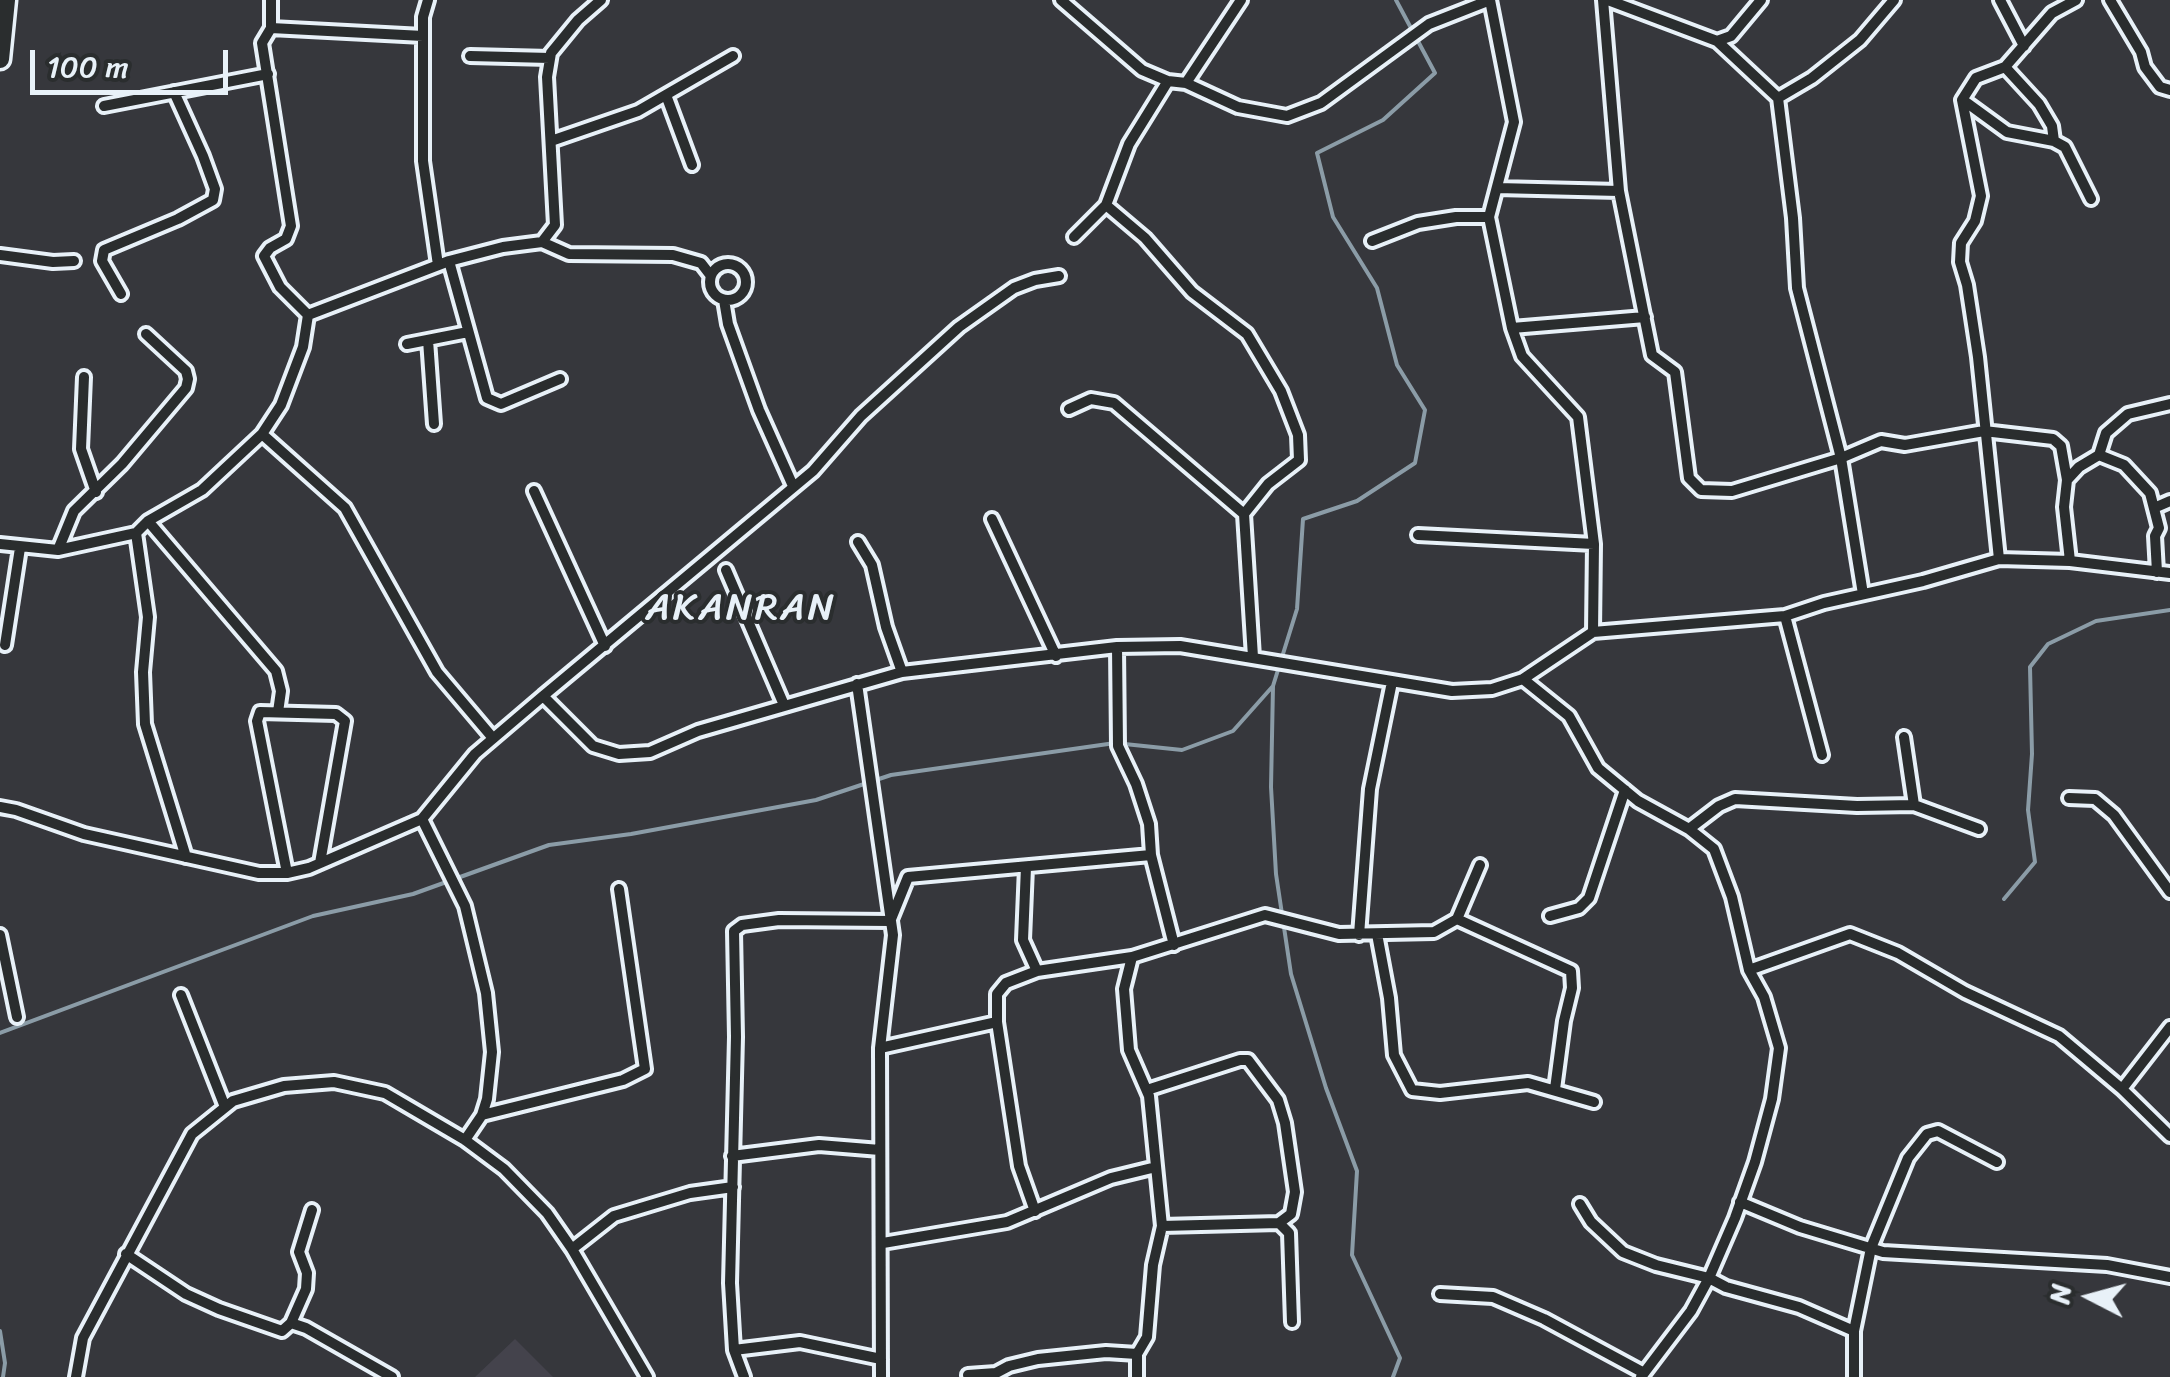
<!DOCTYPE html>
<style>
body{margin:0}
#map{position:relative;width:2170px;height:1377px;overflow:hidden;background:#36373c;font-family:Sriracha,sans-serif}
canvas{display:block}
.north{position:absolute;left:2040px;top:1247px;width:100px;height:100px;-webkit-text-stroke:8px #2a2d2e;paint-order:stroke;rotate:276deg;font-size:28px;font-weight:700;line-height:40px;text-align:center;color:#e8f1f8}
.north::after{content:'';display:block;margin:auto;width:35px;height:45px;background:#e8f1f8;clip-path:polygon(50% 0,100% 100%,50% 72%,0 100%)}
.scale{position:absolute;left:30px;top:50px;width:198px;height:45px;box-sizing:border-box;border:5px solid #e8f1f8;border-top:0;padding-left:12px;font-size:30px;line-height:35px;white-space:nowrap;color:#e8f1f8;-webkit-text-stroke:8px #2a2d2e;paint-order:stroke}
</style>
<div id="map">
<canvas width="2170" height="1377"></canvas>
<div class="north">N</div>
<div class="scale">100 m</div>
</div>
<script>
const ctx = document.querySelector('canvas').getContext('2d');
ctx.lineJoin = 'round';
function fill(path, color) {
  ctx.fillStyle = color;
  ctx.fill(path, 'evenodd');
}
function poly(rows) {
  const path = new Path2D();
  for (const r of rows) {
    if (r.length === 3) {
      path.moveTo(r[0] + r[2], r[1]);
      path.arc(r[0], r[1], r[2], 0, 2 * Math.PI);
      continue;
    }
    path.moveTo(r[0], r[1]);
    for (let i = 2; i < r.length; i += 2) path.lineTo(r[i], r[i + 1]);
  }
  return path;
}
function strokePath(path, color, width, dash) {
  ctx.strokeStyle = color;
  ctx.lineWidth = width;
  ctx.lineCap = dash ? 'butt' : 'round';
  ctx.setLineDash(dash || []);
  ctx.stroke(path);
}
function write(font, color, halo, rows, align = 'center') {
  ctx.font = font + ' Sriracha,sans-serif';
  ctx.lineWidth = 8;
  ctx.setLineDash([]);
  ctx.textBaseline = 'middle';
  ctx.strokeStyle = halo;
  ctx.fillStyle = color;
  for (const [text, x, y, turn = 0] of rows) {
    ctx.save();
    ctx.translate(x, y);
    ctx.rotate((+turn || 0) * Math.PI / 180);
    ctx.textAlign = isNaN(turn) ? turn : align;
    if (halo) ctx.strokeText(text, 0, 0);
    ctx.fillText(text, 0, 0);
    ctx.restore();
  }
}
fill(poly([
 [515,1339,553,1377,475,1377]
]), '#44434c');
strokePath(poly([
 [2004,899,2035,862,2028,810,2032,754,2030,667,2048,644,2096,621,2170,610],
 [0,1033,313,916,413,894,549,845,631,834,816,800,891,775,1115,743,1182,750,1233,731,1273,686],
 [0,1331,5,1363,3,1377],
 [1393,1377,1400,1358,1352,1255,1357,1171,1326,1088,1291,974,1276,874,1271,787,1273,686,1297,609,1303,519,1357,501,1415,463,1425,410,1397,365,1377,288,1333,217,1317,153,1383,120,1435,73,1396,0]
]), '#8b9ca7', 4);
const minor = poly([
 [271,0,271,28],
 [428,0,423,17,423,161,438,265],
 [1061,0,1142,70,1168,81,1186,83,1238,107,1287,116,1321,103,1429,24,1490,0,1514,122,1489,217,1512,328,1522,356,1578,417,1594,544,1593,632],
 [1603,0,1619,191,1652,355,1675,372,1689,478,1701,490,1732,491,1841,458,1881,441,1905,445,1984,431,2053,439,2061,446,2067,480],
 [1608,0,1717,41,1778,98,1793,218,1797,288,1841,458,1863,594],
 [2000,0,2024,46],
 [2110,0,2141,52,2145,67,2160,87,2170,90],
 [271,28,262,43,291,226,286,239,270,248,264,256,280,287,308,315],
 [271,28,423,36],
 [1717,41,1731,36,1761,0],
 [470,56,550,58],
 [2005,67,2039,104,2052,126,2054,141],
 [1186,83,1241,0],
 [666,95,692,165],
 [1778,98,1812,78,1860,40,1894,0],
 [1963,100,2007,132,2054,141,2065,147,2091,199],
 [104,106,268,74],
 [551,141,638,111,733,56],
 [1497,188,1619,191],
 [1106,205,1145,238,1192,292,1247,334,1281,391,1298,435,1299,460,1268,484,1244,514,1253,657],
 [1074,237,1106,205,1129,144,1168,81],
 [1372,241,1418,223,1456,217,1489,217],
 [542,242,569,254,673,255,701,263,711,276],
 [0,255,53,262,74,261],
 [449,261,487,398,501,404,560,379],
 [728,282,18],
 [121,294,102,261,104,250,178,219,213,200,215,189,203,156,174,92],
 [724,300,728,324,759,410,793,486],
 [1512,328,1645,317],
 [428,340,434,424],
 [407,344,468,332],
 [84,377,81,449,96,492],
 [1069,409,1091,399,1114,403,1244,514],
 [262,434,345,508,437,672,492,737],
 [2099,455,2124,465,2150,493,2159,528,2155,536,2157,572],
 [534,491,605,646],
 [2154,508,2170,501],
 [992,519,1056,656],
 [148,521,276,671,281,691,278,712],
 [136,533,148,617,143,672,145,724,186,857],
 [1418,535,1594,544],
 [858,542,872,565,886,627,902,672],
 [0,544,58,550,136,533,148,521,202,490,262,434,281,405,303,347,308,315,449,261,503,247,542,242,555,225,547,77,551,53,578,20,601,0],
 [58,550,74,511,122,464,186,388,188,379,186,371,146,334],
 [1999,559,1978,357,1967,285,1960,262,1961,243,1975,221,1981,196,1962,100,1976,78,2005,67,2052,13,2076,0],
 [2070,561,2064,507,2067,480,2079,467,2099,455,2106,433,2128,414,2170,404],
 [726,570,784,705],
 [1785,616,1822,755],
 [5,645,20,548],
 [1117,647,1118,746,1136,784,1149,824,1151,855,1174,945],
 [1523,679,1569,716,1598,768,1638,801,1689,829,1714,849,1732,897,1749,970,1764,997,1779,1048,1772,1099,1755,1162,1735,1218,1709,1278,1691,1311,1641,1377],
 [857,684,893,935,880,1048,881,1377],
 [543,696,813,471,861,416,959,327,1014,288,1035,280,1059,276],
 [1904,737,1914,805],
 [2069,798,2095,799,2114,815,2170,892],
 [0,807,16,810,84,834,259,873,287,873,309,868,422,819,475,754,543,696,593,746,619,754,650,752,698,731,902,672,1117,647,1180,646,1452,691,1492,689,1523,679,1593,632,1785,616,1824,603,1923,581,1999,559,2070,561,2170,573],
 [422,819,465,906,486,993,492,1052,487,1099,482,1115,465,1140],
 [1689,829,1719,806,1735,799,1857,806,1914,805,1979,829],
 [1026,867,1023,940,1037,971],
 [287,873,257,721,260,712,336,714,345,721,320,863],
 [1550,916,1579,908,1589,898,1625,790],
 [891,919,908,877,1151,855],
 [1457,919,1571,971,1572,988,1564,1021,1555,1089],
 [1377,934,1389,998,1394,1055,1412,1090,1440,1093,1528,1083,1594,1102],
 [0,935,17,1017],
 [1359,935,1370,789,1392,682],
 [1749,970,1850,934,1898,953,1965,992,2059,1036,2122,1089,2170,1136],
 [181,995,225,1107],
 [997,1022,1019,1166,1035,1211],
 [880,1048,997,1022,997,994,1006,983,1037,971,1132,957],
 [2122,1089,2170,1027],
 [1147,1090,1240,1060,1248,1060,1278,1100,1285,1123,1295,1192,1291,1214,1279,1223,1289,1233,1292,1322],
 [482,1115,623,1080,645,1069,619,889],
 [732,1156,819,1145,880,1150],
 [1740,1202,1800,1227,1883,1252,2107,1265,2170,1277],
 [1580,1204,1591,1222,1623,1252,1656,1265,1709,1278,1726,1287,1799,1307,1854,1331],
 [1162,1226,1279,1223],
 [883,1243,1007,1222,1111,1178,1156,1167],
 [572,1249,614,1216,690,1193,733,1187],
 [126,1254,186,1294,219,1309,282,1331,291,1323,306,1289,307,1273,299,1252,312,1210],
 [1440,1294,1493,1297,1544,1319,1644,1373],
 [291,1323,306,1328,392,1377],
 [734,1350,800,1342,881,1359],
 [968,1375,996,1373,1009,1366,1038,1359,1106,1352,1137,1354],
 [76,1377,83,1338,192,1134,233,1101,284,1086,334,1082,385,1093,465,1140,504,1169,547,1213,572,1249,647,1377],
 [744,1377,734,1350,730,1283,736,1037,734,931,742,925,779,920,890,921],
 [1137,1377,1137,1354,1147,1337,1153,1265,1162,1226,1149,1096,1129,1050,1124,989,1132,957,1265,915,1339,934,1434,932,1457,919,1480,865],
 [1854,1377,1854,1331,1871,1248,1908,1158,1927,1134,1938,1131,1997,1162]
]);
const trunk = poly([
 [0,59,6,0]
]);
strokePath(minor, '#e8f1f8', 18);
strokePath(trunk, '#e8f1f8', 25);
strokePath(minor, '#2a2d2e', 10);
strokePath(trunk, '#2a2d2e', 18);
ctx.letterSpacing = '2.5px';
write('38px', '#e8f1f8', '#2a2d2e', [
 ["AKANRAN",741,609]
]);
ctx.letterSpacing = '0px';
</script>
